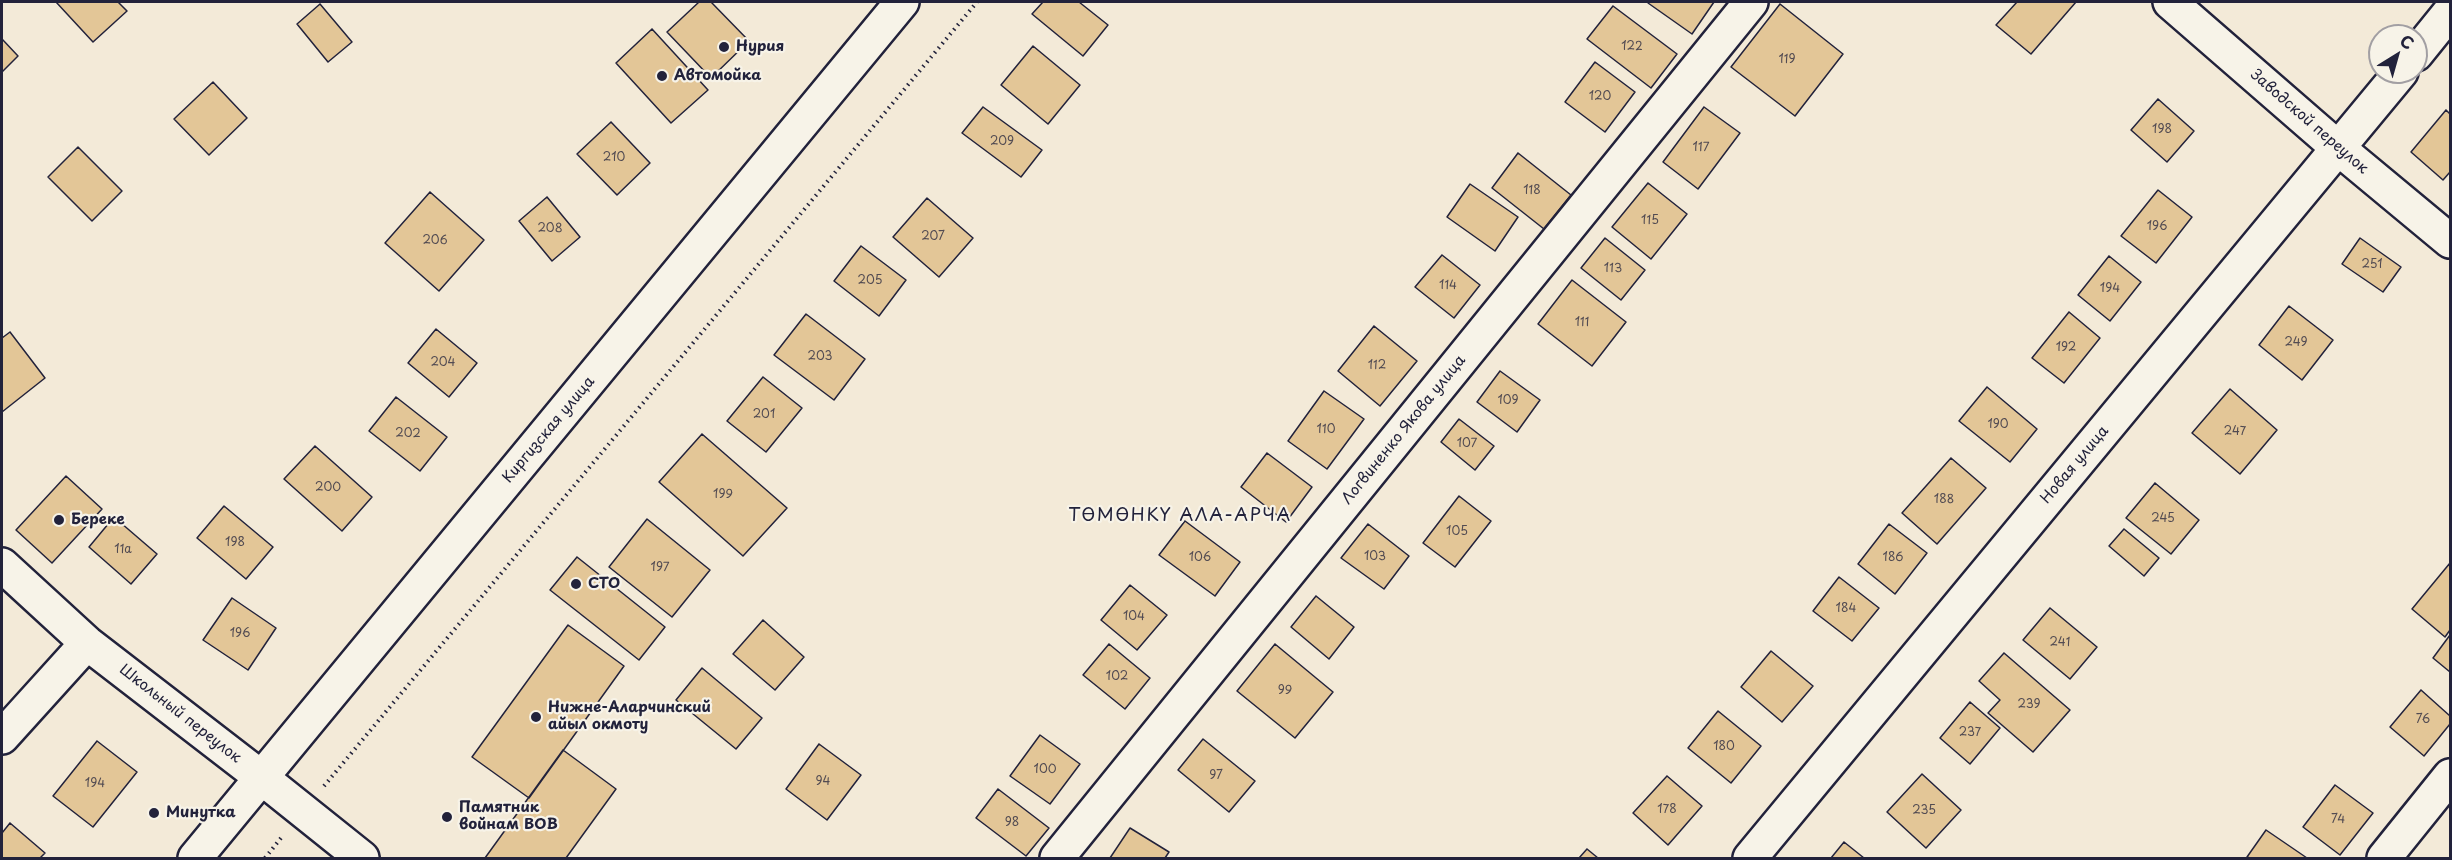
<!DOCTYPE html>
<meta charset="utf-8">
<style>
body{margin:0}
#map{position:relative;width:2452px;height:860px;overflow:hidden;background:#f3ead8;font-family:"Playpen Sans",sans-serif}
canvas{display:block}
.frame{position:absolute;inset:0;border:3px solid #22223b;pointer-events:none}
.north{position:absolute;left:2368px;top:24px;width:60px;height:60px;box-sizing:border-box;background:#f7f3e8;border:2px solid #a29fa3;border-radius:50%;rotate:37deg;font-size:16px;font-weight:700;line-height:24px;text-align:center;color:#22223b}
.north::after{content:'';display:block;margin:auto;width:21px;height:27px;background:#22223b;clip-path:polygon(50% 0,100% 100%,50% 72%,0 100%)}
</style>
<div id="map">
<canvas width="2452" height="860"></canvas>
<div class="frame"></div>
<div class="north">С</div>
</div>
<script>
const ctx = document.querySelector('canvas').getContext('2d');
ctx.lineJoin = 'round';
function fill(path, color) {
  ctx.fillStyle = color;
  ctx.fill(path, 'evenodd');
}
function poly(rows) {
  const path = new Path2D();
  for (const r of rows) {
    path.moveTo(r[0], r[1]);
    for (let i = 2; i < r.length; i += 2) path.lineTo(r[i], r[i + 1]);
  }
  return path;
}
function strokePath(path, color, width, dash) {
  ctx.strokeStyle = color;
  ctx.lineWidth = width;
  ctx.lineCap = dash ? 'butt' : 'round';
  ctx.setLineDash(dash || []);
  ctx.stroke(path);
}
function write(font, color, halo, rows, align = 'center') {
  ctx.font = font + ' "Playpen Sans",sans-serif';
  ctx.lineWidth = 4.5;
  ctx.setLineDash([]);
  ctx.textBaseline = 'middle';
  ctx.strokeStyle = halo;
  ctx.fillStyle = color;
  for (const [text, x, y, turn = 0] of rows) {
    ctx.save();
    ctx.translate(x, y);
    ctx.rotate((+turn || 0) * Math.PI / 180);
    ctx.textAlign = isNaN(turn) ? turn : align;
    if (halo) ctx.strokeText(text, 0, 0);
    ctx.fillText(text, 0, 0);
    ctx.restore();
  }
}
const building = poly([
 [56,2,118,2,127,11,93,42,56,2],
 [699,2,711,2,749,41,711,78,667,32,699,2],
 [1043,2,1079,2,1108,25,1083,56,1032,14,1043,2],
 [1649,2,1714,2,1692,34,1648,3,1649,2],
 [2017,2,2076,2,2031,54,1996,25,2017,2],
 [320,4,352,42,328,62,297,24,320,4],
 [1780,4,1843,54,1795,116,1731,67,1780,4],
 [1613,6,1677,54,1651,88,1587,39,1613,6],
 [652,29,708,90,671,123,616,63,652,29],
 [2,39,18,56,2,72,2,39],
 [1033,46,1080,85,1048,124,1001,85,1033,46],
 [1595,62,1635,92,1605,132,1565,102,1595,62],
 [213,82,247,118,209,155,174,119,213,82],
 [2158,99,2194,131,2167,162,2131,130,2158,99],
 [983,107,1042,150,1021,177,962,133,983,107],
 [1704,107,1740,133,1698,189,1663,162,1704,107],
 [2446,110,2450,114,2450,172,2443,180,2411,152,2446,110],
 [611,122,650,163,617,195,577,154,611,122],
 [78,147,122,191,92,221,48,177,78,147],
 [1518,153,1571,195,1544,229,1492,188,1518,153],
 [1648,183,1687,214,1651,259,1612,227,1648,183],
 [1470,184,1518,217,1495,251,1447,217,1470,184],
 [2158,190,2192,217,2156,263,2121,236,2158,190],
 [430,192,484,240,439,291,385,243,430,192],
 [547,197,580,237,552,261,519,221,547,197],
 [927,198,973,238,939,277,893,237,927,198],
 [1605,238,1645,270,1621,300,1581,268,1605,238],
 [2360,238,2401,267,2383,292,2342,264,2360,238],
 [861,246,906,280,879,316,834,281,861,246],
 [1442,255,1480,285,1454,318,1415,287,1442,255],
 [2109,256,2141,282,2110,321,2078,295,2109,256],
 [1572,280,1626,322,1592,366,1538,324,1572,280],
 [2289,306,2333,340,2302,380,2259,345,2289,306],
 [2069,312,2100,338,2064,383,2032,358,2069,312],
 [806,314,865,359,834,400,774,355,806,314],
 [1374,326,1417,361,1380,406,1338,371,1374,326],
 [436,329,477,363,449,397,408,363,436,329],
 [10,332,45,378,2,412,2,338,10,332],
 [1500,371,1540,400,1517,432,1477,402,1500,371],
 [763,377,802,408,766,452,727,421,763,377],
 [1987,387,2037,429,2010,462,1959,421,1987,387],
 [2230,389,2277,430,2240,474,2192,433,2230,389],
 [1324,391,1364,419,1327,469,1288,441,1324,391],
 [396,397,447,437,420,471,369,431,396,397],
 [1459,419,1494,446,1475,470,1441,442,1459,419],
 [702,434,787,508,743,556,659,482,702,434],
 [315,446,372,497,342,531,284,479,315,446],
 [1267,453,1312,487,1286,522,1241,487,1267,453],
 [1951,458,1986,488,1937,544,1902,513,1951,458],
 [66,476,102,509,52,563,16,530,66,476],
 [2155,483,2199,520,2171,554,2126,518,2155,483],
 [1459,496,1491,521,1455,567,1423,543,1459,496],
 [224,506,273,547,246,579,197,538,224,506],
 [114,517,157,554,131,584,89,547,114,517],
 [647,519,710,570,672,617,609,567,647,519],
 [1185,521,1240,562,1215,596,1159,555,1185,521],
 [1368,524,1409,556,1384,589,1341,558,1368,524],
 [1889,524,1927,553,1895,594,1858,564,1889,524],
 [2124,529,2159,558,2144,576,2109,546,2124,529],
 [577,557,665,627,639,660,550,590,577,557],
 [2450,563,2450,630,2445,637,2412,609,2450,563],
 [1839,577,1879,608,1852,641,1813,611,1839,577],
 [1130,585,1167,615,1137,650,1101,620,1130,585],
 [1316,596,1354,627,1329,659,1291,627,1316,596],
 [232,598,276,628,248,670,203,640,232,598],
 [2050,608,2097,647,2070,679,2023,640,2050,608],
 [763,620,804,657,775,690,733,654,763,620],
 [568,625,624,666,529,798,472,757,568,625],
 [2450,635,2450,672,2433,658,2450,635],
 [1109,644,1150,678,1125,709,1083,675,1109,644],
 [1275,644,1333,692,1295,738,1237,691,1275,644],
 [1771,651,1813,686,1782,722,1741,687,1771,651],
 [2004,653,2070,710,2033,752,1988,713,2000,700,1979,681,2004,653],
 [702,668,762,718,736,749,676,700,702,668],
 [2421,690,2450,716,2450,724,2424,756,2390,727,2421,690],
 [1970,702,2000,728,1970,764,1940,738,1970,702],
 [1718,711,1761,746,1731,783,1688,748,1718,711],
 [1040,735,1080,764,1050,804,1010,776,1040,735],
 [1203,739,1255,781,1229,812,1178,770,1203,739],
 [97,741,137,772,93,827,53,796,97,741],
 [819,744,861,775,827,820,786,789,819,744],
 [563,750,616,789,566,858,485,858,563,750],
 [1922,774,1961,810,1926,848,1887,812,1922,774],
 [1667,776,1702,806,1668,845,1633,813,1667,776],
 [2335,785,2373,813,2340,855,2303,827,2335,785],
 [998,789,1049,828,1026,856,976,818,998,789],
 [10,823,45,853,40,858,2,858,2,833,10,823],
 [1130,828,1169,852,1165,858,1110,858,1130,828],
 [2266,830,2307,858,2250,858,2247,857,2266,830],
 [1844,842,1864,858,1831,858,1844,842],
 [1587,849,1598,858,1579,858,1587,849]
]);
fill(building, '#e3c697');
strokePath(building, '#22223b', 1.5);
const minor = poly([
 [2170,2,2338,148,2450,241],
 [2416,54,2450,12],
 [2,565,87,643,262,778,362,858],
 [2,737,87,643],
 [1057,858,1751,2],
 [1750,858,2401,72],
 [2384,858,2450,776]
]);
const major = poly([
 [195,858,902,2]
]);
strokePath(minor, '#22223b', 38);
strokePath(major, '#22223b', 38);
strokePath(poly([
 [324,786,977,2],
 [265,858,281,838]
]), '#22223b', 4, [1.5, 4.5]);
strokePath(minor, '#f7f3e8', 33);
strokePath(major, '#f7f3e8', 33);
for (const [x, y, r, color] of [
 [724,47,6,"#22223b"],
 [662,76,6,"#22223b"],
 [59,520,6,"#22223b"],
 [576,584,6,"#22223b"],
 [536,717,6,"#22223b"],
 [154,813,6,"#22223b"],
 [447,817,6,"#22223b"]
]) {
  const dot = new Path2D();
  dot.arc(x, y, r, 0, 2 * Math.PI);
  ctx.fillStyle = color;
  ctx.fill(dot);
  strokePath(dot, '#f7f3e8', 2);
}
write('12px', '#524b52', null, [
 ["122",1632,47],
 ["119",1787,60],
 ["120",1600,97],
 ["198",2162,130],
 ["209",1002,142],
 ["117",1701,148],
 ["210",614,158],
 ["118",1532,191],
 ["115",1650,221],
 ["196",2157,227],
 ["208",550,229],
 ["207",933,237],
 ["206",435,241],
 ["251",2372,265],
 ["113",1613,269],
 ["205",870,281],
 ["114",1448,286],
 ["194",2110,289],
 ["111",1582,323],
 ["249",2296,343],
 ["192",2066,348],
 ["203",820,357],
 ["204",443,363],
 ["112",1377,366],
 ["109",1508,401],
 ["201",764,415],
 ["190",1998,425],
 ["110",1326,430],
 ["247",2235,432],
 ["202",408,434],
 ["107",1467,444],
 ["200",328,488],
 ["199",723,495],
 ["188",1944,500],
 ["245",2163,519],
 ["105",1457,532],
 ["198",235,543],
 ["11а",123,550],
 ["103",1375,557],
 ["106",1200,558],
 ["186",1893,558],
 ["197",660,568],
 ["184",1846,609],
 ["104",1134,617],
 ["196",240,634],
 ["241",2060,643],
 ["102",1117,677],
 ["99",1285,691],
 ["239",2029,705],
 ["76",2423,720],
 ["237",1970,733],
 ["180",1724,747],
 ["100",1045,770],
 ["97",1216,776],
 ["94",823,782],
 ["194",95,784],
 ["178",1667,810],
 ["235",1924,811],
 ["74",2338,820],
 ["98",1012,823]
]);
write('bold 15px', '#22223b', '#f7f3e8', [
 ["Нурия",736,47],
 ["Автомойка",674,76],
 ["Береке",71,520],
 ["СТО",588,584],
 ["Нижне-Аларчинский",548,708],
 ["айыл окмоту",548,725],
 ["Памятник",459,808],
 ["войнам ВОВ",459,825],
 ["Минутка",166,813]
], 'left');
write('15px', '#22223b', '#f7f3e8', [
 ["Заводской переулок",2309,122,41],
 ["Киргизская улица",549,430,-50],
 ["Логвиненко Якова улица",1404,430,-51],
 ["Новая улица",2075,465,-50],
 ["Школьный переулок",180,714,38]
]);
ctx.letterSpacing = '1.5px';
write('18px', '#22223b', '#f7f3e8', [
 ["ТӨМӨНКҮ АЛА-АРЧА",1180,516]
]);
ctx.letterSpacing = '0px';
</script>
